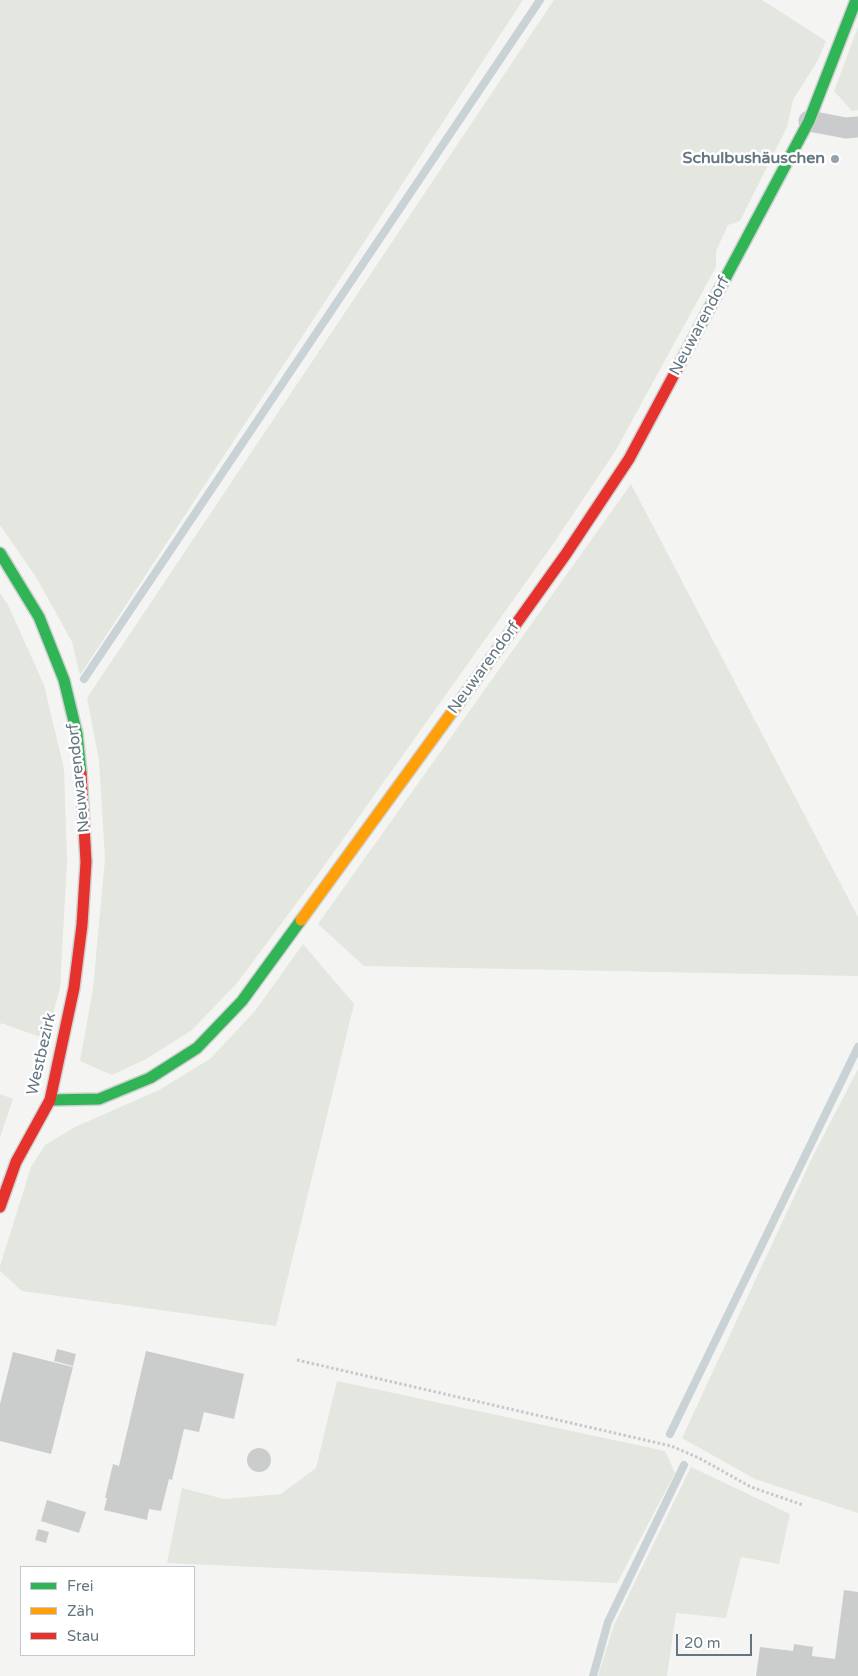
<!DOCTYPE html>
<meta charset="utf-8">
<style>
body{margin:0}
#map{position:relative;width:858px;height:1676px;overflow:hidden;background:#f4f4f2;font-family:"Varela Round",sans-serif}
canvas{display:block}
.legend{position:absolute;left:20px;top:1566px;width:175px;height:90px;box-sizing:border-box;background:#fff;border:1px solid #c1c8cd;margin:0;padding:6px 9px;list-style:none;font-size:15px;color:#647681}
.legend li{display:flex;align-items:center;gap:10px;height:25px}
.legend b{width:25px;border:1px solid #c1c8cd}
.scale{position:absolute;left:676px;top:1634px;width:76px;height:22px;box-sizing:border-box;border:2px solid #647681;border-top:0;padding-left:6px;font-size:15px;line-height:18px;white-space:nowrap;color:#647681;-webkit-text-stroke:4px #fff;paint-order:stroke}
</style>
<div id="map">
<canvas width="858" height="1676"></canvas>
<ul class="legend">
<li><b style="height:6px;background:#30b455"></b>Frei</li>
<li><b style="height:6px;background:#ff9f0a"></b>Zäh</li>
<li><b style="height:6px;background:#e5322d"></b>Stau</li>
</ul>
<div class="scale">20 m</div>
</div>
<script>
const ctx = document.querySelector('canvas').getContext('2d');
ctx.lineJoin = 'round';
function fill(path, color) {
  ctx.fillStyle = color;
  ctx.fill(path, 'evenodd');
}
function poly(rows) {
  const path = new Path2D();
  for (const r of rows) {
    if (r.length === 3) {
      path.moveTo(r[0] + r[2], r[1]);
      path.arc(r[0], r[1], r[2], 0, 2 * Math.PI);
      continue;
    }
    path.moveTo(r[0], r[1]);
    for (let i = 2; i < r.length; i += 2) path.lineTo(r[i], r[i + 1]);
  }
  return path;
}
function strokePath(path, color, width, dash) {
  ctx.strokeStyle = color;
  ctx.lineWidth = width;
  ctx.lineCap = dash ? 'butt' : 'round';
  ctx.setLineDash(dash || []);
  ctx.stroke(path);
}
function write(font, color, halo, rows, align = 'center') {
  ctx.font = font + ' "Varela Round",sans-serif';
  ctx.lineWidth = 5;
  ctx.setLineDash([]);
  ctx.textBaseline = 'middle';
  ctx.strokeStyle = halo;
  ctx.fillStyle = color;
  for (const [text, x, y, turn = 0] of rows) {
    ctx.save();
    ctx.translate(x, y);
    ctx.rotate((+turn || 0) * Math.PI / 180);
    ctx.textAlign = isNaN(turn) ? turn : align;
    if (halo) ctx.strokeText(text, 0, 0);
    ctx.fillText(text, 0, 0);
    ctx.restore();
  }
}
fill(poly([
 [0,0,523,0,80,675,72,642,36,577,0,525],
 [554,0,762,0,826,41,818,60,793,100,787,127,740,221,728,225,716,251,716,267,616,450,553,544,319,873,237,983,192,1030,146,1059,112,1075,80,1061,93,989,105,859,99,760,87,698],
 [858,27,858,110,852,111,834,91],
 [631,484,858,917,858,976,364,966,318,924],
 [0,593,8,605,44,685,64,769,67,861,60,988,46,1039,1,1023,0,1026],
 [303,944,354,1004,276,1326,22,1291,0,1271,0,1266,31,1167,45,1145,75,1127,159,1090,210,1059,255,1011],
 [858,1069,858,1513,755,1479,682,1438,813,1156],
 [0,1094,13,1099,0,1137],
 [337,1381,665,1451,675,1473,617,1583,167,1563,182,1488,224,1499,281,1494,316,1468],
 [691,1467,790,1514,779,1564,741,1557,726,1618,676,1613,667,1676,598,1676,614,1625]
]), '#e4e6e0');
strokePath(poly([
 [84,679,540,0],
 [670,1434,858,1047],
 [593,1676,608,1622,684,1465]
]), '#c9d2d4', 8);
fill(poly([
 [57,1349,76,1354,73,1366,54,1361],
 [146,1351,244,1374,234,1419,204,1412,199,1432,184,1429,172,1480,169,1479,161,1511,149,1509,147,1520,104,1510,107,1498,105,1498,113,1464,119,1466],
 [13,1352,73,1367,51,1454,0,1441,0,1404],
 [259,1460,12],
 [47,1500,86,1512,79,1533,41,1521],
 [38,1529,49,1532,46,1543,35,1540],
 [844,1590,858,1592,858,1676,756,1676,760,1647,793,1651,794,1644,813,1647,812,1656,835,1659]
]), '#cbcdcd');
const fast = poly([
 [685,354,809,121,856,0],
 [0,553,39,617,64,680,77,734,81,773],
 [50,1100,99,1099,150,1078,197,1048,242,1001,301,920]
]);
const slow = poly([
 [301,920,511,631]
]);
const jam = poly([
 [511,631,566,554,629,459,685,354],
 [0,1207,16,1162,50,1100,74,988,82,925,86,862,81,773]
]);
strokePath(fast, '#d0d1d2', 14);
strokePath(slow, '#d0d1d2', 14);
strokePath(jam, '#d0d1d2', 14);
strokePath(poly([
 [297,1360,671,1446,699,1458,751,1487,803,1505]
]), '#c7c8c8', 3, [2.5, 2.5]);
strokePath(poly([
 [809,121,846,128,858,127]
]), '#cacbcc', 21);
strokePath(fast, '#30b455', 11);
strokePath(slow, '#ff9f0a', 11);
strokePath(jam, '#e5322d', 11);
for (const [x, y, r, color] of [
 [835,159,5,"#96a2a9"]
]) {
  const dot = new Path2D();
  dot.arc(x, y, r, 0, 2 * Math.PI);
  ctx.fillStyle = color;
  ctx.fill(dot);
  strokePath(dot, '#fff', 2);
}
write('bold 16px', '#647681', '#fff', [
 ["Schulbushäuschen",825,159]
], 'right');
write('16px', '#647681', '#fff', [
 ["Neuwarendorf",700,326,-62],
 ["Neuwarendorf",484,668,-54],
 ["Neuwarendorf",79,778,-96],
 ["Westbezirk",42,1054,-77]
]);
</script>
